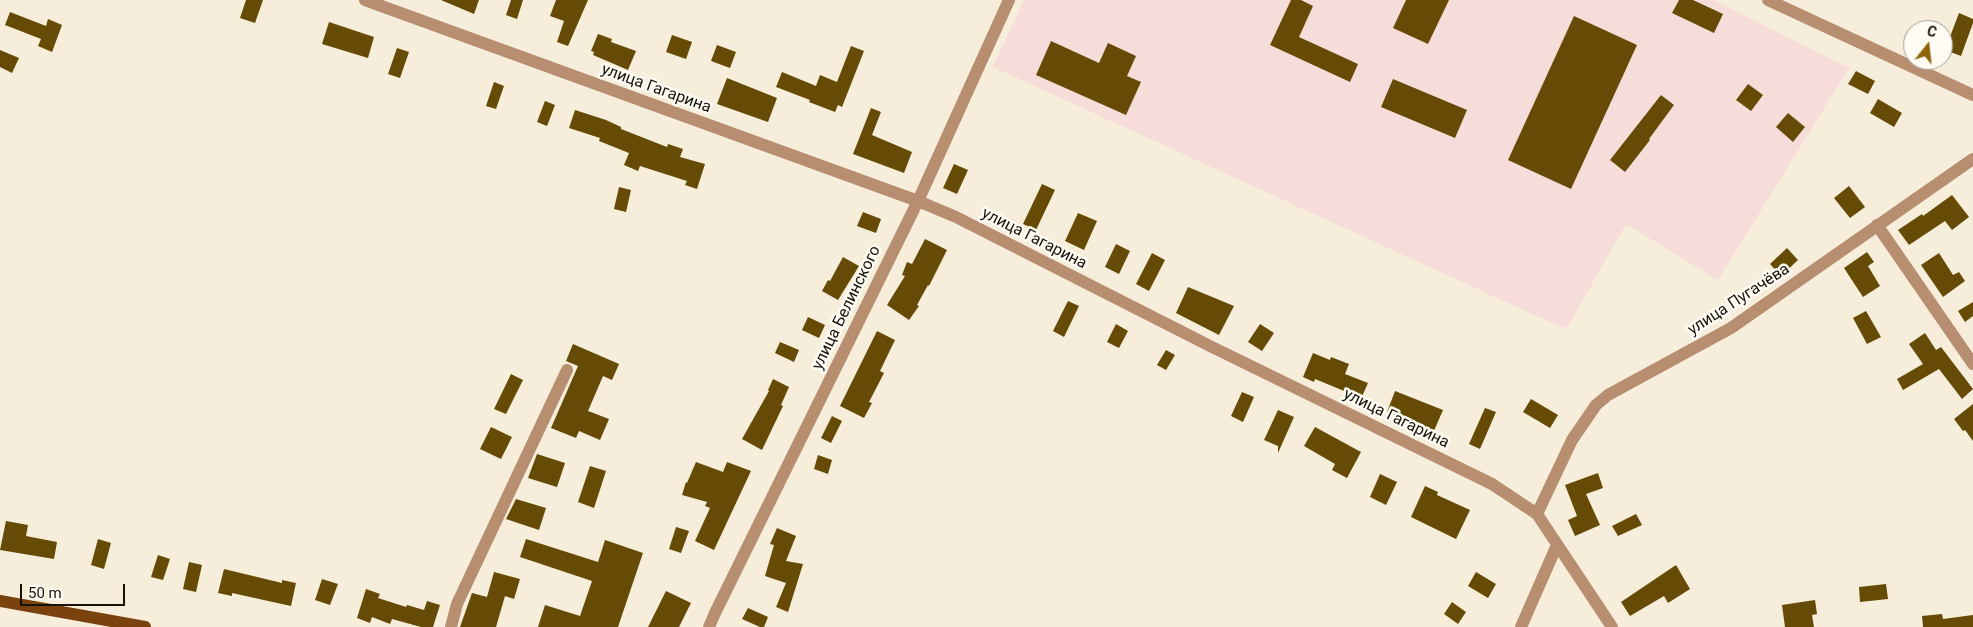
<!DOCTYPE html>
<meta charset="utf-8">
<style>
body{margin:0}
#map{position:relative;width:1973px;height:627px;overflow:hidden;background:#f6edda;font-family:Roboto,sans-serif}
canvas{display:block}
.north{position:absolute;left:1903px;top:20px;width:50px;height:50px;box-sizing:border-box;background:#fefbf3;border:1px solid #a19e97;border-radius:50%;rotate:16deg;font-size:14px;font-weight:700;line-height:20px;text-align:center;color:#16130c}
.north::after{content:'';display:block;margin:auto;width:18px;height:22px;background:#8d6408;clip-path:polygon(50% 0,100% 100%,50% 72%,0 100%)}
.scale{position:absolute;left:20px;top:584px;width:105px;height:22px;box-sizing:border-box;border:2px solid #16130c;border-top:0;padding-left:6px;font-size:15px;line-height:18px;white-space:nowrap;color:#16130c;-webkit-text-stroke:4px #fefbf3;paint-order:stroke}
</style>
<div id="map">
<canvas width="1973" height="627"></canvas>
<div class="north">С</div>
<div class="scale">50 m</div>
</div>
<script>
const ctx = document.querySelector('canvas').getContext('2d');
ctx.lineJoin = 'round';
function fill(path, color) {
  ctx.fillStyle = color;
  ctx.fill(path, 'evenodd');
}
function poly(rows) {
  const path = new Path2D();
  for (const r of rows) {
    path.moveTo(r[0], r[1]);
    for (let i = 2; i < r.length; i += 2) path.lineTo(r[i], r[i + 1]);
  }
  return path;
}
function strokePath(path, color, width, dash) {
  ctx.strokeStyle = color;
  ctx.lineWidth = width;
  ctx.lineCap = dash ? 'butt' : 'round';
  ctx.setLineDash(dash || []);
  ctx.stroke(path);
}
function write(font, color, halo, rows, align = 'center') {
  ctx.font = font + ' Roboto,sans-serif';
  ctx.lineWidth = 5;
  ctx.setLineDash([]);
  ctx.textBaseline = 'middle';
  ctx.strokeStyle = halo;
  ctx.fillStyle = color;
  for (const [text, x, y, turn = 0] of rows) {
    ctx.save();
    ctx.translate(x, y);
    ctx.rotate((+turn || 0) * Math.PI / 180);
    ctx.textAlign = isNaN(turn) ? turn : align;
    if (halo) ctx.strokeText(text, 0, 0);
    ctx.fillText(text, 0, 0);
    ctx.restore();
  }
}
fill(poly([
 [1024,0,1714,0,1849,68,1718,280,1626,224,1567,328,1556,325,993,67]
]), '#f7ddd9');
fill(poly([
 [246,0,263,0,255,23,240,18],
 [441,0,479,0,474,14],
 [511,0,523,0,517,19,506,15],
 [556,0,588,0,568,46,557,42,564,21,550,16],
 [1291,0,1301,0,1313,6,1299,37,1358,64,1350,82,1270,45],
 [1406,0,1449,0,1428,44,1393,28],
 [1679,0,1693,0,1723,14,1714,33,1672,13],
 [10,12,46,26,48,19,62,25,52,52,38,46,41,39,5,25],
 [1959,13,1973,19,1973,23,1961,56,1945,50],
 [1574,16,1637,45,1571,189,1508,160],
 [329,22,374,37,368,58,322,44],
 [598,34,612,39,611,42,636,51,628,70,593,55,594,52,591,51],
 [672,35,692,42,686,59,666,52],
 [1051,41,1099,63,1108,43,1136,56,1127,76,1141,82,1126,115,1036,75],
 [717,45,736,52,730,68,711,61],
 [851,46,864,51,842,107,838,105,835,112,809,102,810,100,776,87,782,72,816,86,820,75,837,82],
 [397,48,409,52,400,78,388,74],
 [0,50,19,58,12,73,0,67],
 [1856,71,1875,81,1868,94,1848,84],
 [727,78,777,98,768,122,717,104],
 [1393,79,1467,110,1455,138,1381,107],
 [494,82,504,86,496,109,486,106],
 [1748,84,1763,95,1751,111,1736,100],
 [1661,95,1674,105,1649,139,1650,140,1625,172,1610,160],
 [1878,99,1902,113,1894,127,1870,113],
 [545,101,555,105,547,126,537,122],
 [871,108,881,112,872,135,912,152,904,173,853,154],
 [575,110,606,120,621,127,621,129,667,147,668,144,683,149,680,157,705,164,697,189,685,185,687,181,640,166,638,171,624,165,629,153,599,141,600,138,569,128],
 [1788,113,1805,127,1793,142,1776,127],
 [954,164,968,170,957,194,943,188],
 [1042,184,1055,190,1036,230,1023,224],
 [1849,186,1865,207,1850,218,1834,198],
 [619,187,631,190,626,212,614,209],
 [1952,195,1969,217,1952,230,1945,221,1909,245,1898,230,1922,214,1923,216],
 [863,212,881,219,876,233,857,226],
 [1078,213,1097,221,1084,250,1065,241],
 [925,239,947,250,929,286,928,285,917,305,919,306,909,320,887,305,905,276,902,275,907,262,912,264],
 [1116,244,1130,251,1119,274,1105,267],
 [1787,248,1798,260,1781,276,1770,264],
 [1867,252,1874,262,1868,266,1880,286,1863,297,1844,268],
 [1152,253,1165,260,1149,291,1136,284],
 [1939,253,1953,275,1959,272,1965,281,1943,297,1921,265],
 [843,257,859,266,838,300,822,291,828,280,830,281],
 [1188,287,1234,306,1219,335,1176,313],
 [1068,301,1079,306,1064,337,1053,331],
 [1973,302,1973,316,1965,322,1958,311],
 [1866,311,1881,337,1867,344,1853,318],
 [808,317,825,325,819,338,802,330],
 [1116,324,1128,331,1119,348,1107,342],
 [1260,324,1274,333,1262,351,1248,342],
 [877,331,895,340,880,371,884,373,869,402,872,403,864,418,840,406],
 [1925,333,1936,350,1941,347,1973,389,1962,399,1939,369,1903,390,1897,379,1923,364,1909,344],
 [780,342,799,350,794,362,775,353],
 [573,344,619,364,612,380,603,376,588,411,609,419,600,440,579,431,576,438,551,428,578,366,566,361],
 [1166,350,1175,355,1166,370,1157,365],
 [1313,353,1330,360,1331,357,1349,364,1345,374,1368,383,1360,401,1347,396,1349,393,1315,379,1314,382,1303,377],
 [511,374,523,380,506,414,494,409],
 [773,379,789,387,781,405,783,406,762,450,742,439,769,391,768,390],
 [1395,391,1443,410,1433,433,1415,426,1416,424,1387,412],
 [1242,392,1254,397,1243,422,1231,416],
 [1531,399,1558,415,1550,428,1523,412],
 [1973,404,1973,441,1965,430,1963,431,1954,419],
 [1485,408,1496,412,1480,449,1469,444],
 [1278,410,1294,417,1278,453,1278,446,1264,440],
 [832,416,842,421,831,443,821,438],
 [491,427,512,437,501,459,480,449],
 [1315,427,1361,452,1347,478,1332,470,1335,464,1304,446],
 [537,454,565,463,557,487,528,478],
 [818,455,832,460,828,474,814,469],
 [696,462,723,472,727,462,751,471,714,550,695,541,710,508,705,506,707,502,682,495,686,482,687,483],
 [590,466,606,471,594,508,578,502],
 [1598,473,1603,488,1586,494,1600,525,1575,536,1568,520,1577,516,1565,485],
 [1380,474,1397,482,1386,505,1370,497],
 [1425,486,1438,492,1437,495,1470,510,1456,539,1411,517],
 [516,499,546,508,539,530,506,519],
 [1636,514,1642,525,1618,536,1612,526],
 [6,521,28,525,26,536,57,542,54,559,0,550],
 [676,527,689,531,681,553,669,549],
 [777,528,796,536,786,561,803,564,788,612,776,607,786,583,765,576,774,545,770,544],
 [98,539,111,543,104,569,91,565],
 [526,539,598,562,605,540,643,553,618,627,538,627,545,605,580,616,592,581,520,557],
 [158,555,170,559,163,580,151,577],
 [189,562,202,565,196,592,183,589],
 [1676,565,1690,589,1668,603,1664,596,1630,616,1621,602],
 [224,569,282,583,282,580,296,583,291,606,232,593,232,596,218,593],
 [494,572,520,579,514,599,505,596,496,627,460,627,472,593,487,597],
 [1476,572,1496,584,1488,598,1468,586],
 [322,579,338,584,330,605,315,600],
 [1886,584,1888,599,1860,602,1859,587],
 [366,589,380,594,378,598,406,607,407,605,424,610,427,601,440,605,433,627,421,627,392,619,390,624,372,617,370,623,357,618],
 [666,591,691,603,679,627,648,627],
 [1815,600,1817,614,1812,615,1814,627,1785,627,1782,605],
 [1452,602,1466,612,1458,624,1444,614],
 [748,608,768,617,764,627,760,627,742,619],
 [1942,614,1943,619,1973,615,1973,627,1923,627,1922,616]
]), '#654b05');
strokePath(poly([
 [365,0,918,201,956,217,1212,347,1492,484,1537,514,1612,627],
 [1768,0,1973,95],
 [1877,225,1973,364],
 [1537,514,1572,440,1596,405,1608,395,1731,328,1973,159],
 [451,627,457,604,567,370],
 [709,627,715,613,918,201,1009,0],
 [1521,627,1557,545]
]), '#b78e70', 12);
strokePath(poly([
 [0,601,145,627]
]), '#7a420d', 12);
write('16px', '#16130c', '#fefbf3', [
 ["улица Гагарина",656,89,20],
 ["улица Гагарина",1034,239,27],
 ["улица Пугачёва",1739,300,-33],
 ["улица Белинского",847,308,-64],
 ["улица Гагарина",1396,419,26]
]);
</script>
